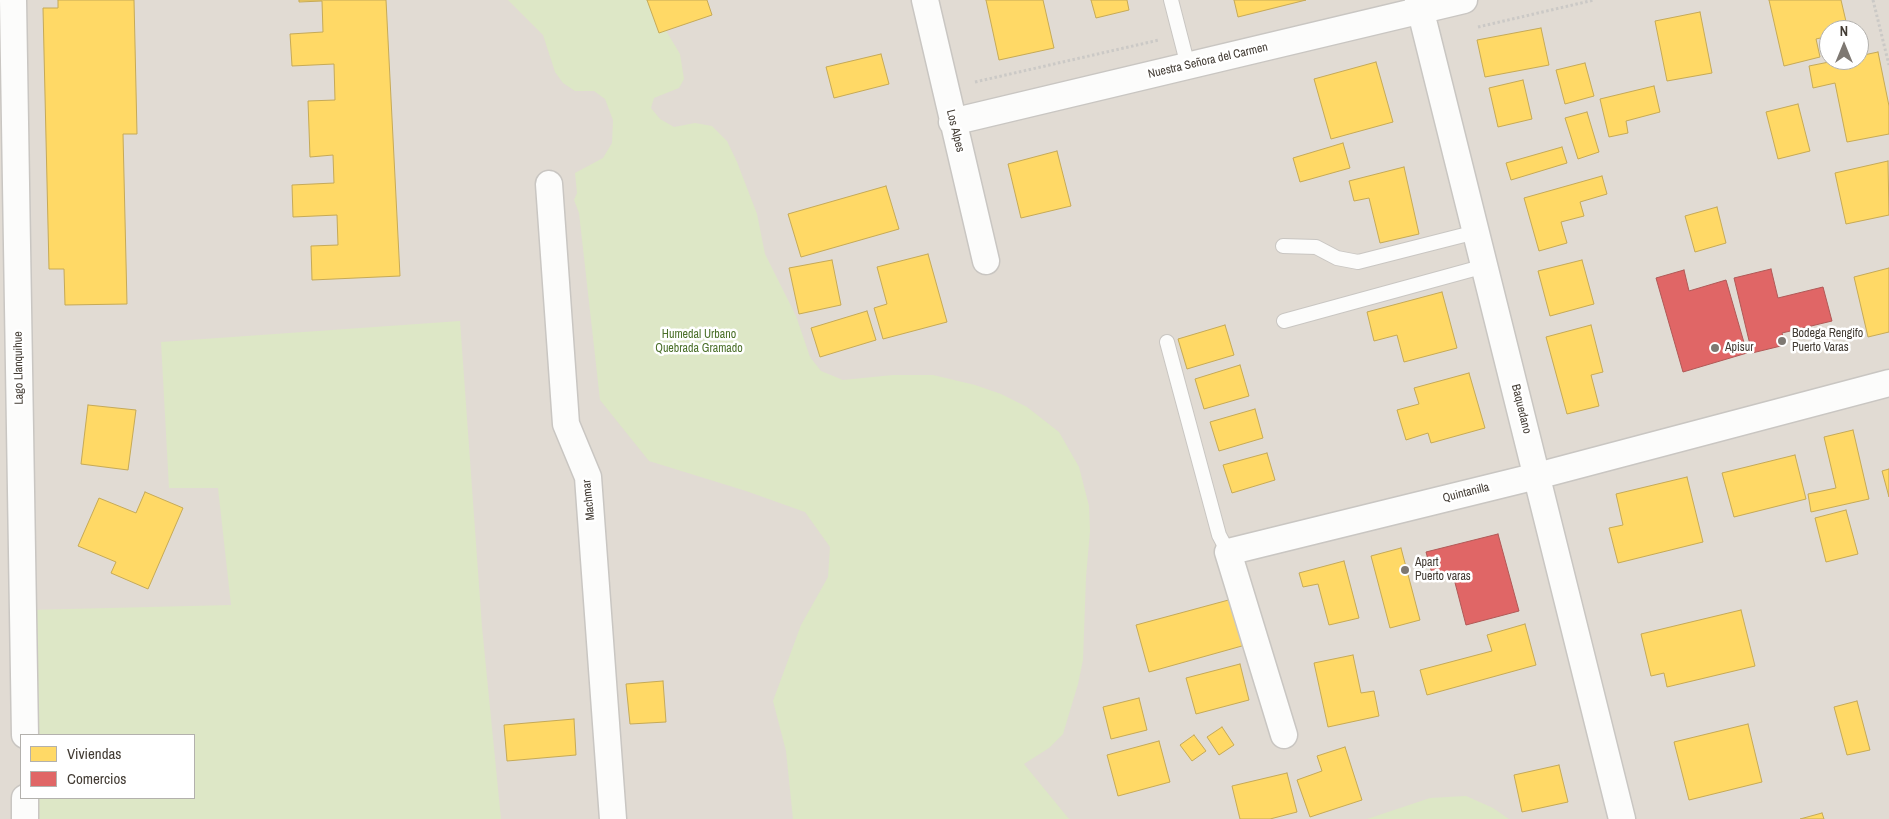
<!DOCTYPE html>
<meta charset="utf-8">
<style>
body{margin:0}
#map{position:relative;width:1889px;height:819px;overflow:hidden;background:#edeae6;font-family:"Archivo Narrow",sans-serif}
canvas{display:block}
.legend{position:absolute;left:20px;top:734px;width:175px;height:65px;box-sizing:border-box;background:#fff;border:1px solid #b3b1ad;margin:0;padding:6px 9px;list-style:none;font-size:15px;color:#423b33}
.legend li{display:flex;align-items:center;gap:10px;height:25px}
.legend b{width:25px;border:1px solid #b3b1ad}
.north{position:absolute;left:1819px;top:20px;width:50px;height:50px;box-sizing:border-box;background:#fff;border:1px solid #b3b1ad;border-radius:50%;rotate:0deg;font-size:14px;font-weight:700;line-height:20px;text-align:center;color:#423b33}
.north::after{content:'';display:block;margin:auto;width:18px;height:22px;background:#7e7872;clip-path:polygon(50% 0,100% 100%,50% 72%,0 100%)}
</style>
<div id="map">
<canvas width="1889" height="819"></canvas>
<ul class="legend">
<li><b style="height:14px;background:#ffd966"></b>Viviendas</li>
<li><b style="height:14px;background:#e06666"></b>Comercios</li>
</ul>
<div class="north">N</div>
</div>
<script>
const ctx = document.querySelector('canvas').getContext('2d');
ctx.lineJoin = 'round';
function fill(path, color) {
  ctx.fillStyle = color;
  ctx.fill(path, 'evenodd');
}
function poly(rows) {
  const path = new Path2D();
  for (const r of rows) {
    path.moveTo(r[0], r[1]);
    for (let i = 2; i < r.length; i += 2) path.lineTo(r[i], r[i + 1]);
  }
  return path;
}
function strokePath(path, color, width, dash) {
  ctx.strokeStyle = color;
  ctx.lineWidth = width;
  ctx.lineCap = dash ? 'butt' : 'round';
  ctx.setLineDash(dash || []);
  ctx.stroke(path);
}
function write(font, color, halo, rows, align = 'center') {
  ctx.font = font + ' "Archivo Narrow",sans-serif';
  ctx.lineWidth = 5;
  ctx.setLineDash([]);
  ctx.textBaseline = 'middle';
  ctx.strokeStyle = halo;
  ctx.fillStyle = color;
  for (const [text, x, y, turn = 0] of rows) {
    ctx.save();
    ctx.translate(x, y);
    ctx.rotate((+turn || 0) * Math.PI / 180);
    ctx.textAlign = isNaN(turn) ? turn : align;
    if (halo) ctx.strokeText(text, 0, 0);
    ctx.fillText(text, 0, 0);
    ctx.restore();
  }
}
fill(poly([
 [0,0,1889,0,1889,819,0,819],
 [1829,30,1859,30,1859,60,1829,60],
 [21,735,194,735,194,798,21,798]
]), '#e1dbd3');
fill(poly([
 [508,0,652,0,659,19,680,54,684,79,679,88,654,98,651,108,660,119,674,127,695,123,712,126,727,141,737,162,757,214,765,254,796,316,810,357,821,371,843,380,893,375,933,375,975,385,1001,394,1027,407,1059,432,1079,467,1089,506,1090,531,1086,577,1083,660,1078,684,1063,734,1049,748,1024,764,1069,819,793,819,786,751,773,701,801,625,828,577,830,547,805,512,746,491,649,461,600,400,579,213,574,200,577,193,575,173,603,158,612,143,613,120,605,99,594,91,575,91,563,83,555,72,543,35],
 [460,321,482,627,501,819,31,819,31,798,194,798,194,735,30,735,28,610,231,605,218,488,169,488,161,342],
 [1466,796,1493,808,1509,819,1367,819,1430,798]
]), '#dde7c6');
const homes = poly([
 [58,0,134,0,137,134,123,134,127,304,65,305,64,269,49,269,43,8,58,8,58,0],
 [299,0,386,0,400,276,312,280,311,246,338,245,337,215,293,217,292,185,334,183,333,155,310,157,308,101,335,100,334,64,292,66,290,34,323,32,322,1,299,2,299,0],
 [647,0,707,0,712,15,659,33,647,0],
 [986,0,1043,0,1054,48,999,60,986,0],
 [1091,0,1127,0,1129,10,1096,18,1091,0],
 [1234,0,1306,0,1238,17,1234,0],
 [1769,0,1841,0,1848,30,1829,30,1829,36,1816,39,1820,57,1784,66,1769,0],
 [1700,12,1712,73,1667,81,1655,21,1700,12],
 [1541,28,1549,65,1485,77,1477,40,1541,28],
 [1878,52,1889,106,1889,134,1847,142,1835,83,1813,88,1809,66,1839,60,1859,60,1859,56,1878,52],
 [881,54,889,84,834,98,826,67,881,54],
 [1376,62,1393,122,1331,139,1314,79,1376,62],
 [1585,63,1594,96,1565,104,1556,70,1585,63],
 [1523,80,1532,119,1498,127,1489,88,1523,80],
 [1654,86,1660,112,1626,121,1628,133,1609,137,1600,99,1654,86],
 [1798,104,1810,151,1778,159,1766,112,1798,104],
 [1587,112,1599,152,1578,159,1565,118,1587,112],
 [1343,143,1350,168,1300,182,1293,158,1343,143],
 [1562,147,1567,163,1511,180,1506,163,1562,147],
 [1057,151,1071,206,1021,218,1008,164,1057,151],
 [1888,161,1889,215,1846,224,1835,173,1888,161],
 [1404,167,1419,234,1380,243,1369,198,1354,201,1349,181,1404,167],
 [1602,176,1607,194,1580,202,1584,216,1561,222,1567,243,1539,251,1524,198,1602,176],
 [886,186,899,229,801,257,788,214,886,186],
 [1717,207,1726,243,1695,252,1685,216,1717,207],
 [928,254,947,322,883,339,874,308,887,304,877,267,928,254],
 [832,260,841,305,799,314,789,268,832,260],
 [1582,260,1594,304,1550,316,1538,271,1582,260],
 [1889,268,1889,332,1868,337,1854,277,1889,268],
 [1442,292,1457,348,1404,362,1397,335,1374,341,1367,312,1442,292],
 [867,311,876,340,820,357,811,328,867,311],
 [1225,325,1234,355,1187,369,1178,339,1225,325],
 [1591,325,1603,372,1591,375,1599,406,1567,414,1546,337,1591,325],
 [1240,365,1249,396,1204,409,1195,379,1240,365],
 [1469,373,1485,428,1431,443,1428,433,1406,440,1397,410,1419,404,1414,388,1469,373],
 [88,405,136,410,128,470,81,464,88,405],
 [1255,409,1263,438,1219,451,1210,422,1255,409],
 [1853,430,1869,499,1811,512,1808,494,1836,488,1824,437,1853,430],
 [1267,453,1275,480,1232,493,1223,465,1267,453],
 [1795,455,1806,499,1734,517,1722,473,1795,455],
 [1889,469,1889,497,1882,471,1889,469],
 [1687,477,1703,542,1618,563,1609,528,1623,525,1616,494,1687,477],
 [145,492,183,508,148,589,111,573,116,562,78,546,99,498,136,513,145,492],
 [1846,510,1858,554,1826,562,1815,518,1846,510],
 [1401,548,1420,620,1390,628,1371,556,1401,548],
 [1344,561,1359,618,1329,625,1318,584,1303,587,1299,573,1344,561],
 [1236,598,1249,644,1149,672,1136,625,1236,598],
 [1741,610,1755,666,1667,687,1664,673,1651,676,1641,634,1741,610],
 [1525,624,1536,665,1427,695,1420,670,1492,651,1487,635,1525,624],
 [1353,655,1361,693,1374,691,1379,716,1328,727,1314,663,1353,655],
 [1240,664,1249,700,1196,714,1186,678,1240,664],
 [663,681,666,722,630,724,626,684,663,681],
 [1139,698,1147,730,1111,739,1103,707,1139,698],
 [1857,701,1870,750,1847,755,1834,707,1857,701],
 [574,719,576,755,507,761,504,725,574,719],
 [1748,724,1762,782,1689,800,1674,742,1748,724],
 [1222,727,1234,745,1219,755,1207,737,1222,727],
 [1194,735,1206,751,1192,761,1180,745,1194,735],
 [1159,741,1170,782,1118,796,1107,755,1159,741],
 [1345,747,1362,800,1310,817,1297,780,1322,771,1317,756,1345,747],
 [1559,765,1568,802,1522,812,1514,775,1559,765],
 [1287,773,1297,812,1270,819,1240,819,1232,786,1287,773],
 [1822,813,1824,819,1800,819,1822,813]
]);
fill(homes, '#ffd966');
strokePath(homes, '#c6aa57', 1);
const shops = poly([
 [1771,269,1778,298,1823,287,1832,321,1782,333,1785,345,1752,353,1734,278,1771,269],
 [1684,270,1689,291,1726,280,1747,353,1683,372,1656,278,1684,270],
 [1498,534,1519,611,1466,625,1453,575,1434,581,1426,552,1498,534]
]);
fill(shops, '#e06666');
strokePath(shops, '#b15957', 1);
const service = poly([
 [1171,0,1188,66],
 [1283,246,1316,247,1337,258,1358,262,1476,232],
 [1284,321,1485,266],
 [1167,342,1219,535,1228,552]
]);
const minor = poly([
 [13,0,25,735],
 [925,0,986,261],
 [1418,0,1622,819],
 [952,122,1464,0],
 [549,184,566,424,588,477,613,819],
 [1284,735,1228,552,1537,476,1889,383],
 [25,798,25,819]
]);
strokePath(service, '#c9c6c2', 16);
strokePath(minor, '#c9c6c2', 29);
strokePath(poly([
 [1873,0,1889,65],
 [1478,27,1594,0],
 [975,82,1159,40]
]), '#cbc9c6', 3, [2.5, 2.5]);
strokePath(service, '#fcfcfb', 14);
strokePath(minor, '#fcfcfb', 26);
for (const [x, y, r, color] of [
 [1782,341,5,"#7e7872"],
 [1715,348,5,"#7e7872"],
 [1405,570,5,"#7e7872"]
]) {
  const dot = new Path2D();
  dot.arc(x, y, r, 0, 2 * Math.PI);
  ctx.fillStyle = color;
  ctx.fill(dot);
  strokePath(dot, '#fff', 2);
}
write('12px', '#423b33', '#fff', [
 ["Nuestra Señora del Carmen",1208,61,-13],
 ["Los Alpes",955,131,76],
 ["Lago Llanquihue",19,368,-91],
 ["Baquedano",1521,409,76],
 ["Quintanilla",1466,493,-14],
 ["Machmar",589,500,-96]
]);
write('12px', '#423b33', '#fff', [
 ["Bodega Rengifo",1792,334],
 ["Puerto Varas",1792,348],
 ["Apisur",1725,348],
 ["Apart",1415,563],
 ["Puerto varas",1415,577]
], 'left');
write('12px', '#4b702a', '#fff', [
 ["Humedal Urbano",699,335],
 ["Quebrada Gramado",699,349]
]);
</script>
